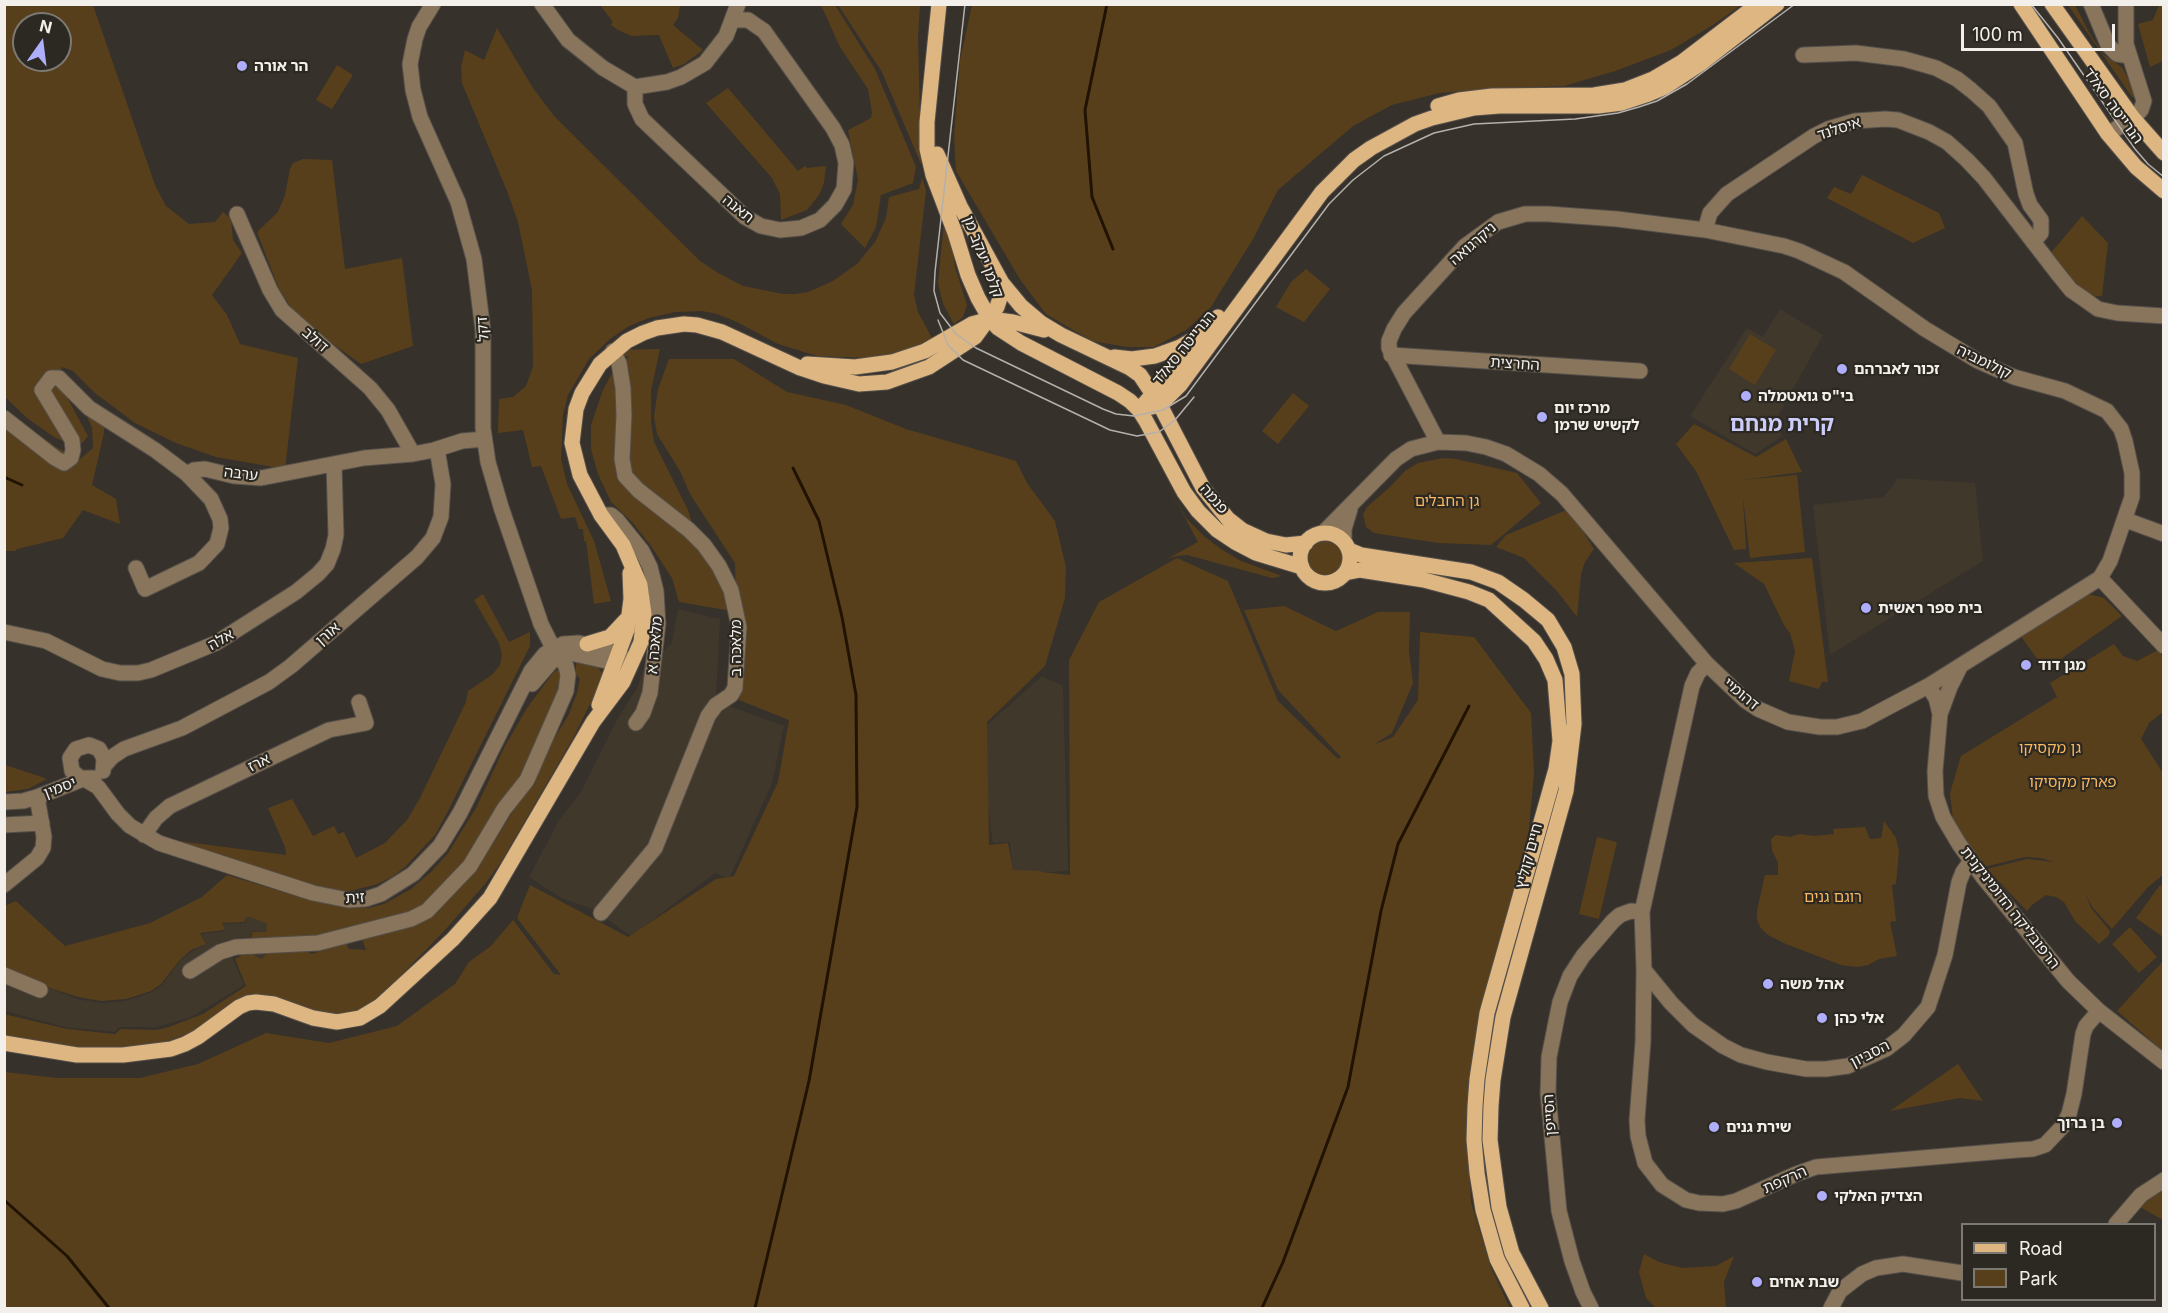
<!DOCTYPE html>
<meta charset="utf-8">
<style>
body{margin:0}
#map{position:relative;width:2168px;height:1313px;overflow:hidden;background:#36312b;font-family:Inter,sans-serif}
canvas{display:block}
.frame{position:absolute;inset:0;border:6px solid #f3efeb;pointer-events:none}
.legend{position:absolute;left:1961px;top:1223px;width:195px;height:78px;box-sizing:border-box;background:#2c2822;border:2px solid #7c7872;margin:0;padding:8px 10px;list-style:none;font-size:18px;color:#f3efeb}
.legend li{display:flex;align-items:center;gap:12px;height:30px}
.legend b{width:30px;border:2px solid #7c7872}
.north{position:absolute;left:12px;top:12px;width:60px;height:60px;box-sizing:border-box;background:#2c2822;border:2px solid #7c7872;border-radius:50%;rotate:14deg;font-size:16px;font-weight:700;line-height:24px;text-align:center;color:#f3efeb}
.north::after{content:'';display:block;margin:auto;width:21px;height:27px;background:#aeaefb;clip-path:polygon(50% 0,100% 100%,50% 72%,0 100%)}
.scale{position:absolute;left:1961px;top:24px;width:154px;height:27px;box-sizing:border-box;border:3px solid #f3efeb;border-top:0;padding-left:8px;font-size:18px;line-height:21px;white-space:nowrap;color:#f3efeb;-webkit-text-stroke:4px #2c2822;paint-order:stroke}
</style>
<div id="map">
<canvas width="2168" height="1313"></canvas>
<div class="frame"></div>
<ul class="legend">
<li><b style="height:8px;background:#deb681"></b>Road</li>
<li><b style="height:16px;background:#583f1c"></b>Park</li>
</ul>
<div class="north">N</div>
<div class="scale">100 m</div>
</div>
<script>
const ctx = document.querySelector('canvas').getContext('2d');
ctx.lineJoin = 'round';
function fill(path, color) {
  ctx.fillStyle = color;
  ctx.fill(path, 'evenodd');
}
function poly(rows) {
  const path = new Path2D();
  for (const r of rows) {
    if (r.length === 3) {
      path.moveTo(r[0] + r[2], r[1]);
      path.arc(r[0], r[1], r[2], 0, 2 * Math.PI);
      continue;
    }
    path.moveTo(r[0], r[1]);
    for (let i = 2; i < r.length; i += 2) path.lineTo(r[i], r[i + 1]);
  }
  return path;
}
function strokePath(path, color, width, dash) {
  ctx.strokeStyle = color;
  ctx.lineWidth = width;
  ctx.lineCap = dash ? 'butt' : 'round';
  ctx.setLineDash(dash || []);
  ctx.stroke(path);
}
function write(font, color, halo, rows, align = 'center') {
  ctx.font = font + ' Inter,"Noto Sans Hebrew",sans-serif';
  ctx.lineWidth = 4.5;
  ctx.setLineDash([]);
  ctx.textBaseline = 'middle';
  ctx.strokeStyle = halo;
  ctx.fillStyle = color;
  for (const [text, x, y, turn = 0] of rows) {
    ctx.save();
    ctx.translate(x, y);
    ctx.rotate((+turn || 0) * Math.PI / 180);
    ctx.textAlign = isNaN(turn) ? turn : align;
    if (halo) ctx.strokeText(text, 0, 0);
    ctx.fillText(text, 0, 0);
    ctx.restore();
  }
}
fill(poly([
 [1780,309,1823,335,1774,423,1783,436,1755,454,1690,416,1747,328,1763,337],
 [1897,478,1975,483,1983,561,1830,655,1813,505,1883,497,1894,485],
 [678,609,720,619,716,698,732,707,784,726,772,783,729,879,715,873,631,936,593,909,561,898,529,877,559,820,581,792,618,718,637,688,644,668,672,643],
 [1042,676,1063,686,1068,871,1013,874,1010,842,993,843,980,748,986,726],
 [245,917,250,917,267,924,265,932,252,931,250,936,268,950,262,958,248,951,232,957,244,985,191,1017,156,1027,120,1027,114,1032,64,1027,5,1011,4,970,77,999,102,1003,125,1001,152,992,162,985,179,962,192,951,207,944,201,934,225,931,223,924,246,923]
]), '#41382c');
fill(poly([
 [4,5,93,5,155,185,166,206,189,224,215,222,223,212,231,219,233,240,242,253,212,295,227,315,240,344,298,358,285,469,216,457,176,443,135,423,95,393,73,371,62,367,57,379,88,436,78,448,54,437,27,418,5,397],
 [24,24,60,24,60,60,24,60],
 [600,5,680,5,678,18,673,25,703,50,684,64,673,68,659,35,632,36,618,30,611,25,613,22],
 [821,5,835,5,875,69,916,167,913,183,881,195,876,227,865,248,841,224,853,205,858,179,848,130,871,118,872,112,868,89,840,47],
 [838,5,920,5,918,36,921,164,882,72],
 [972,5,1741,5,1713,25,1671,50,1615,71,1564,86,1489,89,1439,93,1392,105,1353,126,1278,190,1253,239,1211,307,1186,330,1154,347,1127,347,1092,341,1046,314,1021,281,956,171,954,136,960,60],
 [2068,5,2075,5,2090,34,2104,55,2122,67,2137,95,2135,97,2132,97],
 [2159,5,2163,5,2163,61,2150,67,2138,24,2153,20],
 [497,28,533,88,554,116,700,261,718,273,743,286,783,294,795,294,808,292,833,281,857,264,875,242,886,218,889,197,919,189,922,178,926,190,914,295,918,312,932,338,917,346,894,354,870,358,817,356,778,344,737,322,717,314,702,311,675,312,649,318,629,326,610,339,589,359,568,395,563,415,561,459,567,484,594,541,611,601,594,604,586,541,584,541,583,529,579,529,575,517,561,519,541,466,532,467,523,430,498,433,499,399,513,397,526,386,533,367,532,290,518,222,507,191,462,83,461,68,465,50,484,60],
 [337,65,353,75,332,109,316,100],
 [728,88,798,171,805,166,807,168,826,166,824,183,819,195,807,210,781,220,780,194,772,178,706,103],
 [303,159,332,160,345,269,402,258,413,346,361,364,312,329,297,316,279,289,257,232,278,212,285,195,290,169,293,163],
 [1862,175,1939,213,1945,228,1913,243,1827,198,1834,187,1851,194],
 [2082,216,2108,243,2102,296,2095,296,2082,289,2050,254],
 [944,222,952,247,955,267,967,305,963,317,954,324,943,304,938,283],
 [1306,269,1330,289,1304,322,1276,307,1291,282],
 [1750,334,1776,350,1755,385,1729,369],
 [660,349,651,391,651,422,654,442,688,510,702,553,721,581,731,611,679,602,672,578,651,546,632,522,611,502,598,474,591,449,591,425,603,390,615,368,629,357,609,350],
 [669,359,734,359,787,392,846,405,906,429,1016,461,1027,483,1055,521,1066,567,1065,598,1045,666,987,722,989,845,1008,843,1013,870,1041,871,1042,872,1070,875,1069,660,1099,602,1177,558,1228,581,1278,701,1338,759,1341,757,1278,690,1244,610,1284,606,1336,631,1378,612,1410,612,1409,651,1413,683,1392,733,1373,745,1393,737,1418,700,1420,632,1474,637,1531,713,1534,773,1528,840,1476,1059,1467,1118,1471,1202,1491,1268,1510,1308,5,1308,5,1072,57,1078,140,1078,198,1064,266,1033,329,1043,397,1026,455,984,469,962,491,946,513,920,554,974,561,975,517,918,530,885,628,937,716,879,734,876,778,782,789,720,739,700,735,563,690,494,680,471,657,434,654,417,658,389],
 [72,380,104,417,104,433,92,485,116,499,120,524,83,510,63,538,17,549,15,551,5,551,5,410,56,447,80,459,93,448,92,428],
 [1293,393,1309,406,1278,444,1262,431],
 [1694,424,1756,457,1786,439,1802,472,1742,480,1797,475,1805,552,1750,558,1743,497,1746,549,1734,550,1696,471,1676,444],
 [1443,458,1456,459,1517,473,1541,503,1491,545,1438,543,1374,533,1366,527,1363,514,1367,507,1391,486,1405,471,1418,463],
 [1162,474,1186,518,1205,537,1221,549,1241,561,1282,576,1272,578,1187,555,1177,556,1167,559,1198,542],
 [1569,509,1594,549,1585,562,1581,574,1577,617,1557,591,1524,558,1496,547,1506,535],
 [1325,558,20],
 [1812,558,1828,682,1822,682,1819,689,1789,681,1795,651,1790,633,1785,627,1764,584,1734,563],
 [483,594,509,642,530,632,530,646,447,813,435,835,405,867,392,877,375,885,345,892,326,889,188,848,171,840,286,855,285,847,268,808,292,799,313,836,334,826,338,834,344,832,356,858,385,843,407,820,420,798,466,702,468,691,493,674,500,665,502,655,499,643,474,600],
 [2088,594,2104,598,2122,616,2045,670,2020,635],
 [2114,644,2123,656,2137,661,2158,650,2163,657,2163,712,2149,723,2141,739,2163,773,2163,875,2148,887,2112,929,2093,908,2086,895,2091,908,2110,931,2109,935,2099,944,2075,921,2064,902,2056,897,2046,895,2032,905,2027,911,1987,869,2027,859,2054,862,2041,858,2025,857,1984,867,1976,863,1953,820,1950,793,1961,756,2057,697,2050,683],
 [576,661,598,667,603,675,602,680,572,740,501,862,485,884,446,929,382,995,369,1005,355,1012,339,1015,315,1012,280,999,205,1024,187,1034,163,1043,136,1047,72,1049,5,1037,4,1014,67,1029,115,1034,121,1029,156,1030,169,1027,203,1014,246,986,235,959,248,952,262,959,268,951,303,949,312,954,346,943,349,949,366,950,362,939,414,924,435,914,476,871,528,787,534,786,547,751,569,714,577,693,580,679,576,674],
 [563,665,564,675,531,761,477,849,416,912,327,937,252,939,252,932,266,932,267,924,250,917,245,917,245,922,222,923,225,930,200,933,206,944,191,950,179,961,161,984,151,991,126,999,101,1001,78,997,53,989,5,969,4,906,16,901,65,946,150,923,202,897,227,875,309,900,347,908,368,908,384,904,411,889,432,871,448,853,476,808,505,746,527,708,553,673],
 [5,765,42,777,47,779,28,789,5,792],
 [1884,821,1896,838,1899,851,1896,884,1892,885,1896,921,1890,922,1897,956,1879,959,1868,965,1857,967,1841,965,1786,944,1768,935,1760,927,1757,919,1757,910,1765,875,1778,875,1778,863,1772,850,1771,839,1776,835,1790,837,1799,834,1814,836,1834,834,1833,829,1865,827,1870,839,1881,838],
 [1597,837,1617,842,1599,919,1579,914],
 [2160,885,2163,888,2163,937,2136,918],
 [2130,927,2157,957,2139,973,2112,944],
 [2163,961,2163,1051,2117,1011],
 [1958,1064,1983,1101,1960,1098,1890,1111],
 [2163,1189,2163,1220,2140,1207,2149,1194],
 [1644,1254,1659,1262,1682,1268,1716,1266,1734,1256,1724,1282,1726,1308,1656,1308,1646,1298,1639,1272]
]), '#583f1c');
strokePath(poly([
 [1107,4,1085,110,1092,197,1113,249],
 [4,477,22,485],
 [4,1200,67,1256,109,1308],
 [755,1308,809,1081,857,807,856,695,842,617,819,521,793,468],
 [1262,1308,1283,1262,1348,1087,1381,911,1398,844,1469,706]
]), '#211302', 3);
const minor = poly([
 [542,4,568,40,603,68,635,87],
 [2091,4,2108,45,2117,54,2129,56],
 [1803,55,1856,53,1904,59,1936,68,1957,79,1971,90,1989,106,2015,143,2026,194,2030,205,2041,220,2041,233,2033,242],
 [635,87,635,104,642,119,745,217,761,226,780,230,801,228,820,220,835,205,844,189,846,163,842,145,833,128,764,31,748,20,733,20],
 [635,87,667,82,681,77,705,63,726,36,738,4],
 [2108,134,2133,118,2141,110,2144,101,2126,44,2126,4],
 [237,214,270,290,282,310,370,388,388,410,413,454],
 [1705,230,1710,213,1727,194,1814,136,1828,129,1855,121,1885,119,1898,120,1929,132,1947,142,1967,160,1984,178,2058,274,2071,290,2084,299,2098,309,2117,313,2164,316],
 [1391,355,1640,371],
 [4,418,55,458,64,463,71,458,73,450,72,440,42,390,51,378,59,378,89,408,155,450,187,474],
 [601,515,611,515,617,520,642,551,650,567,656,591,658,624,650,693,643,713,636,723],
 [2126,520,2164,534],
 [1323,533,1396,459,1411,449,1438,442,1466,443,1486,447,1506,454,1539,474,1562,494,1707,664,1746,701,1758,709,1788,722,1820,727,1837,727,1862,721,1928,686,2100,578,2110,561,2132,497,2132,473,2125,441,2121,429,2107,411,2065,391,2014,377,1978,361,1925,329,1844,272,1799,251,1784,246,1705,230,1617,219,1548,214,1525,214,1498,222,1465,246,1404,313,1394,329,1389,341,1389,348,1438,442],
 [1344,542,1344,529,1350,509],
 [136,568,145,589,199,563,217,544,221,528,220,519,211,499,187,474,194,470,205,469,234,476,261,478,364,458,413,454,434,450,462,441,484,439],
 [2100,578,2164,646],
 [4,632,46,641,102,669,120,673,138,673,151,670,216,643,296,592,318,574,327,564,333,549,336,535,334,464],
 [1707,664,1698,673,1692,686,1642,912,1644,970,1643,1042,1637,1120,1638,1136,1645,1163,1662,1185,1686,1200,1699,1203,1723,1204,1736,1201,1796,1174,1816,1167,2017,1150,2033,1149,2045,1145,2063,1126,2069,1114,2074,1094,2083,1034,2086,1026,2099,1011],
 [532,684,551,662,559,656,570,653,620,664],
 [1928,686,1936,698,1940,714,1935,771,1936,796,1943,817,1959,844,1983,877,2068,981,2099,1011,2164,1062],
 [1940,714,1950,687,1960,667],
 [104,766,112,757,124,749,182,728,269,682,291,666,417,557,433,538,441,517,443,484,437,449],
 [94,778,80,778,72,771,70,758,76,749,89,745,99,749,104,758,103,771],
 [86,780,98,787,118,814,130,826,159,843,313,893,348,900,366,899,381,894,413,874,440,846,460,813,531,671,545,654,563,644,579,643,619,654,628,662],
 [4,802,23,801,37,797,83,779],
 [4,825,42,823],
 [144,835,156,818,170,806,329,730,366,723,359,702],
 [4,885,37,858,43,848,44,837,37,797],
 [601,913,655,848,708,716,716,705,731,695,735,688,739,627,731,590,719,566,704,545,689,530,638,490,625,476,622,459,624,415,623,388,619,363,613,351],
 [1644,970,1671,1003,1693,1025,1723,1046,1741,1055,1767,1062,1806,1069,1826,1069,1848,1066,1886,1049,1904,1035,1928,1007,1945,955,1959,882,1963,872,1971,861],
 [190,971,220,952,236,947,318,943,411,919,427,911,470,866,504,809,527,780,566,691,568,675,566,666,553,648,541,624,501,507,488,462,483,428,483,331,474,259,458,202,420,117,413,90,410,64,415,39,419,27,433,4],
 [4,975,40,990],
 [2116,1224,2141,1195,2164,1180],
 [1591,1308,1583,1292,1572,1261,1559,1211,1548,1094,1549,1057,1560,1002,1570,976,1583,956,1613,921,1620,915,1631,911,1642,912],
 [1831,1308,1840,1291,1862,1274,1876,1268,1903,1264,1962,1273]
]);
const major = poly([
 [939,4,927,122,927,149,933,175,955,233,968,275,978,298,990,319,998,328,1021,343,1118,393,1130,401,1139,410,1146,421,1184,492,1198,511,1217,530,1235,542,1256,553,1302,567],
 [2021,4,2108,134,2136,167,2164,191],
 [2052,4,2133,118,2164,153],
 [1438,106,1459,100,1492,96,1594,95,1625,90,1653,79,1682,62,1758,4],
 [937,154,960,206,1002,283,1021,306,1041,323,1061,335,1130,368,1140,375,1160,405,1203,488,1228,519,1242,530,1266,541,1286,545,1306,543],
 [1114,357,1132,359,1155,356,1180,347,1194,339],
 [807,364,855,367,892,362,925,351,972,324,990,319,1013,322,1044,330],
 [1139,410,1160,405,1180,385,1322,192,1354,160,1371,148,1415,124,1432,118,1474,108,1499,106,1598,106,1622,103,1646,95,1665,87,1700,64,1777,4],
 [1139,410,1218,317],
 [1325,558,25],
 [1349,550,1361,555,1471,572,1498,582,1524,600,1548,620,1564,647,1572,674,1574,724,1566,791,1503,1017,1493,1080,1491,1106,1490,1140,1499,1207,1512,1253,1541,1308],
 [1345,573,1360,570,1424,580,1469,592,1489,600,1534,641,1546,659,1555,680,1560,741,1556,769,1487,1013,1477,1079,1475,1106,1474,1140,1477,1173,1483,1210,1497,1259,1522,1308],
 [587,644,610,637,626,620],
 [599,705,627,630,631,599,630,573],
 [4,1043,77,1055,123,1055,171,1049,185,1044,198,1037,239,1007,248,1003,256,1002,274,1004,313,1018,337,1022,360,1018,380,1006,453,939,490,898,593,722,623,682,641,642,644,614,640,585,623,545,601,515,580,475,572,443,576,409,582,393,600,364,627,341,643,333,657,328,684,324,697,325,722,332,800,368,824,376,859,384,887,382,929,367,975,337,997,307,1004,286]
]);
strokePath(minor, '#544f4a', 17);
strokePath(major, '#544f4a', 17);
strokePath(minor, '#88755b', 15);
strokePath(major, '#deb681', 15);
strokePath(poly([
 [965,4,935,272,934,291,940,313,956,334,976,348,1103,409,1116,414,1134,416,1163,410,1186,396,1329,204,1353,180,1384,156,1434,133,1474,124,1575,119,1618,113,1639,107,1657,101,1687,84,1795,4],
 [2031,4,2058,38,2135,149,2148,164,2164,177],
 [938,320,948,345,963,360,1110,430,1137,436,1159,432,1175,420,1194,397]
]), '#b4b0ab', 1.5);
for (const [x, y, r, color] of [
 [242,66,6,"#aeaefb"],
 [1842,369,6,"#aeaefb"],
 [1746,396,6,"#aeaefb"],
 [1542,417,6,"#aeaefb"],
 [1866,608,6,"#aeaefb"],
 [2026,665,6,"#aeaefb"],
 [1768,984,6,"#aeaefb"],
 [1822,1018,6,"#aeaefb"],
 [2117,1123,6,"#aeaefb"],
 [1714,1127,6,"#aeaefb"],
 [1822,1196,6,"#aeaefb"],
 [1757,1282,6,"#aeaefb"]
]) {
  const dot = new Path2D();
  dot.arc(x, y, r, 0, 2 * Math.PI);
  ctx.fillStyle = color;
  ctx.fill(dot);
  strokePath(dot, '#2c2822', 2);
}
write('bold 15px', '#f3efeb', '#2c2822', [
 ["הר אורה",254,66],
 ["זכור לאברהם",1854,369],
 ["בי\"ס גואטמלה",1758,396],
 ["מרכז יום",1554,408],
 ["לקשיש שרמן",1554,425],
 ["בית ספר ראשית",1878,608],
 ["מגן דוד",2038,665],
 ["אהל משה",1780,984],
 ["אלי כהן",1834,1018],
 ["בן ברוך",2105,1123,"right"],
 ["שירת גנים",1726,1127],
 ["הצדיק האלקי",1834,1196],
 ["שבת אחים",1769,1282]
], 'left');
write('15px', '#f3efeb', '#2c2822', [
 ["הנרייטה סאלד",2113,106,54],
 ["איסלנד",1839,129,-18],
 ["תאנה",738,209,39],
 ["ניקרגואה",1473,244,-41],
 ["קלמן יעקב מן",983,257,69],
 ["דקל",483,329,-94],
 ["דולב",315,340,41],
 ["הנרייטה סאלד",1184,348,-51],
 ["קולומביה",1984,362,26],
 ["החרצית",1515,364,4],
 ["ערבה",241,474,7],
 ["פנמה",1214,499,49],
 ["אורן",328,634,-41],
 ["אלה",221,640,-29],
 ["מלאכה א",655,645,-85],
 ["מלאכה ב",736,648,-90],
 ["דהומיי",1741,694,39],
 ["ארז",259,763,-26],
 ["יסמין",60,788,-21],
 ["חיים קוליץ",1529,856,-75],
 ["זית",355,898,-3],
 ["הרפובליקה הדומיניקנית",2010,908,52],
 ["הסביון",1870,1054,-27],
 ["הסייפן",1550,1115,-94],
 ["הרקפת",1785,1180,-24]
]);
write('15px', '#f8b860', '#2c2822', [
 ["גן החבלים",1447,501],
 ["גן מקסיקו",2050,748],
 ["פארק מקסיקו",2073,782],
 ["רוגם גנים",1833,897]
]);
write('bold 21px', '#cbccf8', '#2c2822', [
 ["קרית מנחם",1782,425]
]);
</script>
